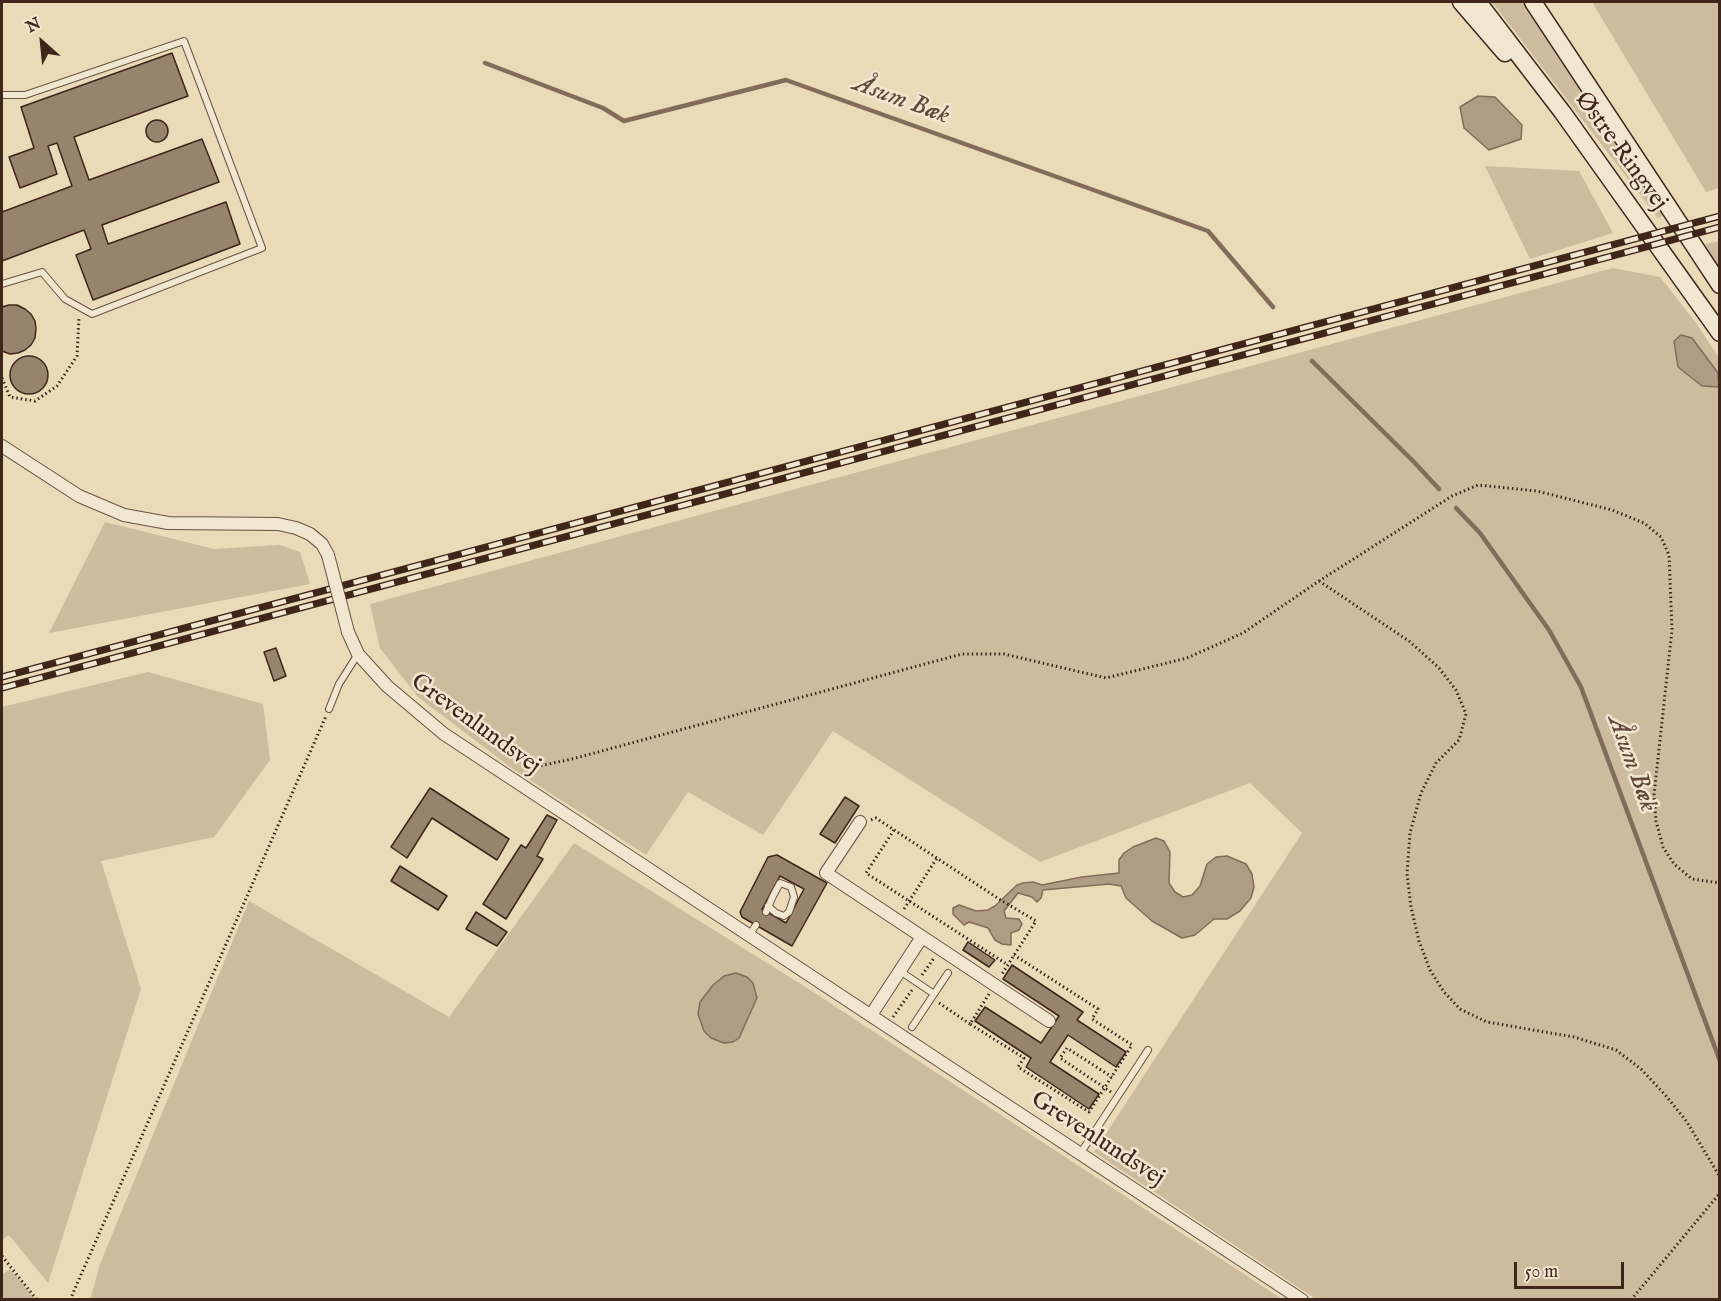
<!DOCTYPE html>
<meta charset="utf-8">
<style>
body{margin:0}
#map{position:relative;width:1721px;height:1301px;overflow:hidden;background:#e9dab8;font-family:"IM FELL English",serif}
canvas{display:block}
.frame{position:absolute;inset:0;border:3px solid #40251b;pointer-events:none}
.north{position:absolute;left:12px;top:12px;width:60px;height:60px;-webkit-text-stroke:4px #f1e7d1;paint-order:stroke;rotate:333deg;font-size:16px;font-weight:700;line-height:24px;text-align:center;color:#40251b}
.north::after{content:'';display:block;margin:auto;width:21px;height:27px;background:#40251b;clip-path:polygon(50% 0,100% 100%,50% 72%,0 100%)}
.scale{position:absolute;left:1514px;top:1262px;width:110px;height:27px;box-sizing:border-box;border:3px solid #40251b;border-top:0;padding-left:8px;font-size:18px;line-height:21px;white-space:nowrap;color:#40251b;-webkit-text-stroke:4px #f1e7d1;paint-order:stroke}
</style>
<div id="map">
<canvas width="1721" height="1301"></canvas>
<div class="frame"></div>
<div class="north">N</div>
<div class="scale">50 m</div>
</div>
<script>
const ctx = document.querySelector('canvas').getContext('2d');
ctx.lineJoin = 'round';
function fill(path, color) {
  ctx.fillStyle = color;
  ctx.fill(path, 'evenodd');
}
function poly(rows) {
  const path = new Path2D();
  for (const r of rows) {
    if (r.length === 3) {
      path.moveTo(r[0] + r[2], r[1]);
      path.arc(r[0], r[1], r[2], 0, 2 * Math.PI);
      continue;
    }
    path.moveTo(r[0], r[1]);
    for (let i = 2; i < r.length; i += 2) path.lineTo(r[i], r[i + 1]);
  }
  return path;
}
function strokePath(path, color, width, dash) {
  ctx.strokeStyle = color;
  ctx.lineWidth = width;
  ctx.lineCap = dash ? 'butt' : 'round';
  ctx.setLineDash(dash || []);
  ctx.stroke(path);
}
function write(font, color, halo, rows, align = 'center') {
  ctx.font = font + ' "IM FELL English",serif';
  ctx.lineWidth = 5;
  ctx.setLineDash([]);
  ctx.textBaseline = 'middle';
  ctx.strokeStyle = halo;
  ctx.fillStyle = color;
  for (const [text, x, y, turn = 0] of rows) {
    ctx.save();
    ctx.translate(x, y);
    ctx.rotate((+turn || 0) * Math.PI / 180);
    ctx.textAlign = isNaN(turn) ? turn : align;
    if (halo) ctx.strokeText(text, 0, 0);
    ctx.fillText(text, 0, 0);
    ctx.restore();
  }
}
fill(poly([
 [1492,2,1524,2,1665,215,1658,218],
 [1592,2,1719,2,1719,188,1706,192],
 [1485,166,1579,171,1613,233,1530,259],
 [1719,241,1720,241,1719,268,1705,244],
 [1613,268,1660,277,1696,323,1719,358,1719,1299,1316,1299,1094,1152,1302,833,1250,783,1040,862,833,731,763,835,688,792,646,855,513,769,418,697,380,648,370,604],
 [105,522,214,549,280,545,300,552,310,584,49,633],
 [148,672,263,704,270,760,214,837,101,861,141,989,48,1283,9,1235,2,1240,2,707],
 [574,843,804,986,1282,1299,90,1300,100,1264,249,901,449,1017],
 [10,1269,18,1278,35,1299,2,1299,2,1275]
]), '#ccbb9d');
const water = poly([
 [1478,96,1495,97,1522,125,1521,139,1489,150,1464,128,1460,107,1478,96],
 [1681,335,1692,338,1718,373,1719,387,1702,386,1678,367,1674,341,1681,335],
 [1156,838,1164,841,1170,852,1169,883,1175,892,1183,897,1192,895,1200,886,1207,864,1216,857,1227,856,1246,864,1252,874,1254,887,1251,898,1240,911,1227,919,1214,919,1195,935,1182,938,1152,921,1126,898,1121,886,1109,884,1043,890,1041,898,1037,902,1032,897,1018,893,1004,911,1006,918,1019,919,1022,924,1019,930,1011,933,1011,945,1002,944,995,940,988,928,969,922,964,925,953,914,953,908,959,905,976,911,988,910,995,906,1017,885,1023,883,1033,882,1042,885,1082,877,1119,873,1119,860,1124,853,1133,847,1156,838],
 [736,973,747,977,753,983,757,998,739,1038,733,1042,724,1043,711,1038,704,1031,698,1014,700,1002,713,985,724,976,736,973]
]);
fill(water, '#b09c83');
strokePath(water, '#836c59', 1.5);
strokePath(poly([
 [485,63,603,108,624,121,786,80,1208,231,1273,307],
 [1312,361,1414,462,1439,489],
 [1456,508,1480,533,1549,630,1581,687,1720,1061]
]), '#836c59', 4.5);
const building = poly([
 [172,53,188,96,74,137,89,180,202,139,219,182,102,225,108,244,226,202,240,244,93,300,76,255,91,249,84,230,2,261,2,212,72,186,57,143,48,146,57,174,20,188,9,157,34,148,21,107,172,53],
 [157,131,11],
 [9,305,17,305,25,309,31,314,35,321,36,329,35,338,31,345,25,350,18,353,10,354,2,351,2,307,9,305],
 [29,375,19],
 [276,648,286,676,274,681,264,652,276,648],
 [430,788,509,839,497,860,432,818,407,858,391,847,430,788],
 [845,797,859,806,835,843,820,834,845,797],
 [547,815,557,820,537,856,543,859,506,919,483,904,521,845,526,848,547,815],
 [777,855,827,883,792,946,742,917,740,912,768,857,777,855],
 [780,876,804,889,786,923,762,909,780,876],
 [400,866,447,896,438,910,391,881,400,866],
 [476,912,507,932,497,946,466,929,476,912],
 [968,942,995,960,989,967,963,950,968,942],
 [1012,965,1083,1012,1077,1020,1126,1052,1116,1067,1068,1035,1050,1062,1099,1094,1089,1109,1026,1067,1031,1058,975,1021,985,1007,1041,1043,1059,1016,1003,979,1012,965]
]);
fill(building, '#98836d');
strokePath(building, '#40251b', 1.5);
const lane = poly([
 [2,95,25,95,184,41,262,248,92,314,65,299,42,272,2,284],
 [329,709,339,684,358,654],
 [766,912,773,896,780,883,791,887,794,897,789,912,784,916,776,913,768,906],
 [749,935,756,925],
 [900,971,934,994],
 [912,1027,948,973],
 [1080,1154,1148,1050]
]);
const street = poly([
 [2,446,79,496,124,515,168,523,278,524,296,528,310,534,322,544,328,555],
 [348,632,358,654,387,686,444,734,1302,1300],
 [860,822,826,873,1049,1021],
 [871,1015,922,937]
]);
const secondary = poly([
 [1461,2,1505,53],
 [1478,2,1563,113,1720,333],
 [1533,2,1720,285]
]);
strokePath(lane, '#6a5242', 8);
strokePath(street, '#6a5242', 14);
strokePath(secondary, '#40251b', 19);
strokePath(poly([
 [2,378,10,397,35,401,57,386,77,356,79,317],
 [1319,581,1409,641,1439,668,1456,690,1466,714,1459,740,1436,763,1421,793,1410,833,1407,874,1411,907,1419,941,1430,970,1444,992,1460,1009,1487,1022,1574,1037,1616,1050,1641,1069,1667,1097,1687,1122,1720,1177],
 [525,774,539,766,572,759,962,654,1004,654,1106,678,1187,658,1243,633,1319,581,1452,496,1478,485,1537,491,1612,510,1644,523,1661,537,1669,555,1672,630,1654,795,1656,821,1663,847,1674,864,1692,879,1720,883],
 [871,820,876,818,999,899,1036,921,1002,974],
 [894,830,866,873,1008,965],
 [904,909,937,858],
 [922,975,934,958],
 [989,994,970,1024,1024,1058,1018,1067,1089,1112,1132,1045,1092,1019,1098,1009,1014,955],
 [939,1003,970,1024],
 [893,1017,912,990],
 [1111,1092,1060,1058,1067,1048,1112,1077],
 [2,1256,37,1300],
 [70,1300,326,716],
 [1631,1300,1720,1193]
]), '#40251b', 3, [1.5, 3]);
strokePath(lane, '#f1e7d1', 6);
strokePath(street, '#f1e7d1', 12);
strokePath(secondary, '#f1e7d1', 16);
const rail = poly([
 [2,677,1720,216],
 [2,688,1720,227]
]);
strokePath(rail, '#40251b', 7);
strokePath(rail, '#f1e7d1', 4.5, [14]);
const streetBridge = poly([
 [328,555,348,632]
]);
strokePath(streetBridge, '#6a5242', 14, []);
strokePath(streetBridge, '#f1e7d1', 12);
write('24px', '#40251b', '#f1e7d1', [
 ["Østre Ringvej",1620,152,54],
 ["Grevenlundsvej",475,725,36],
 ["Grevenlundsvej",1097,1140,33]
]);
write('italic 26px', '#62493a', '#f1e7d1', [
 ["Åsum Bæk",901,101,20],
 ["Åsum Bæk",1631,764,70]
]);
</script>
